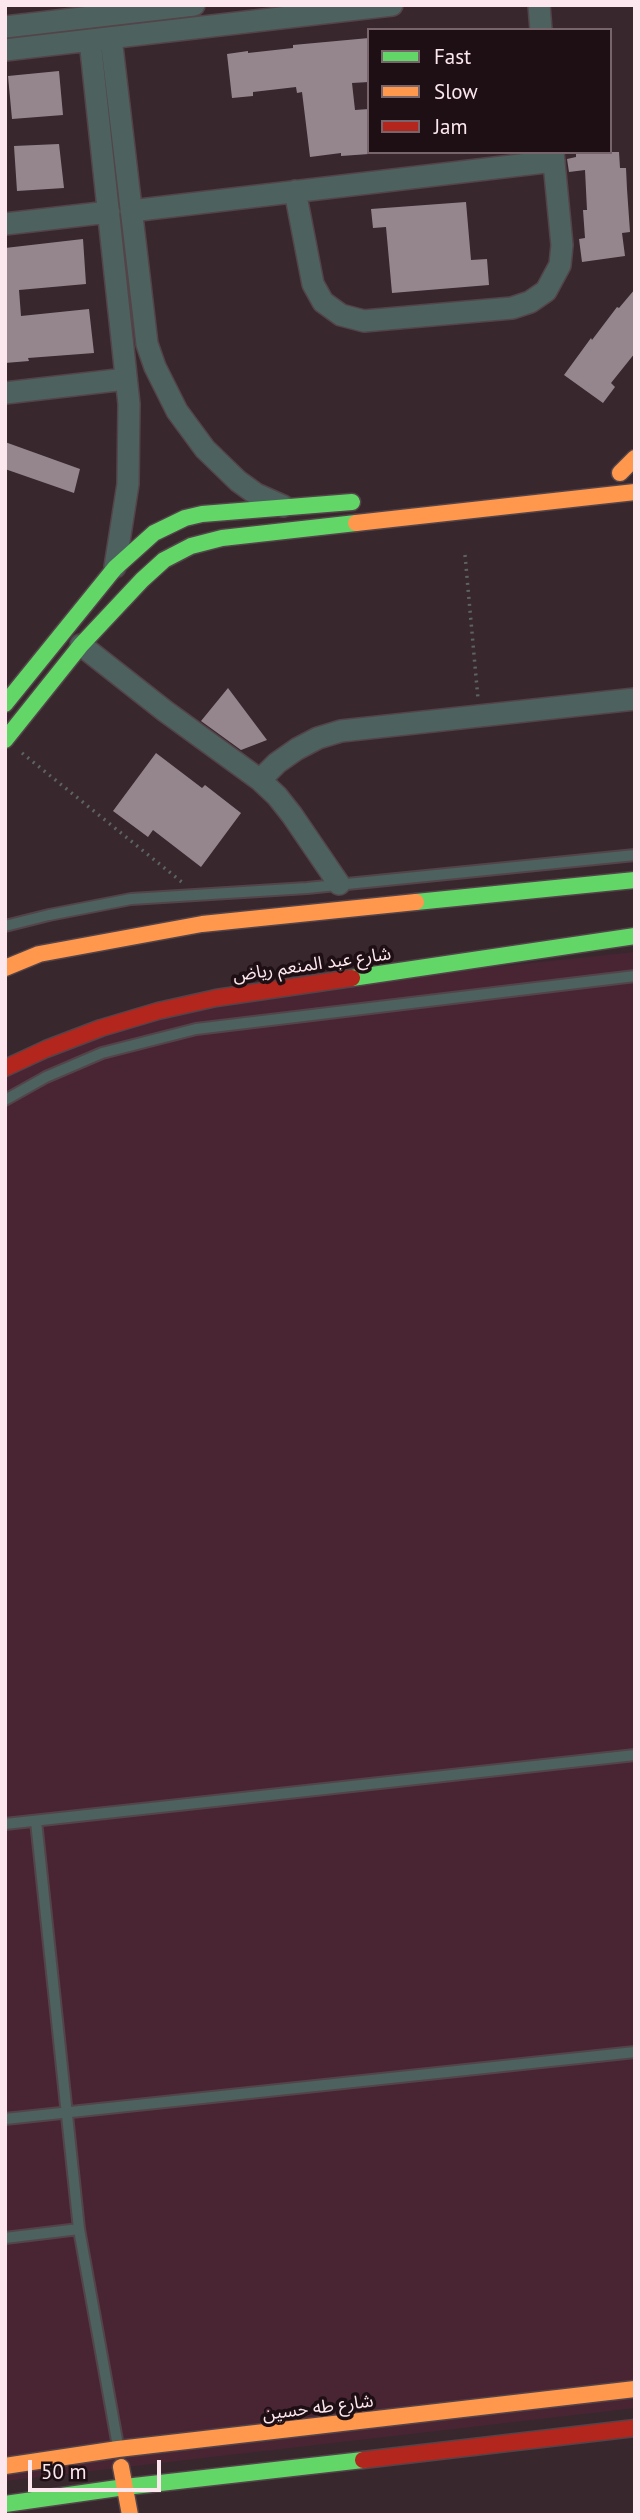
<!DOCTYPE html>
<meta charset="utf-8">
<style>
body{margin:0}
#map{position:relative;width:640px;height:2520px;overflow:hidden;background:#39272e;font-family:"PT Sans",sans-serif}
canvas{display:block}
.frame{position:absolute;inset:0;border:7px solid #fde7ee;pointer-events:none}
.legend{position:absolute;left:367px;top:28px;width:245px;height:126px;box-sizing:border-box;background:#1d0f14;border:2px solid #77656b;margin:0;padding:9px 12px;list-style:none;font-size:21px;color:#fde7ee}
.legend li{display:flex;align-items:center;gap:14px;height:35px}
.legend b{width:35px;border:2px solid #77656b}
.scale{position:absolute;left:28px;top:2460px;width:133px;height:32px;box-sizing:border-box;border:4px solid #fde7ee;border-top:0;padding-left:9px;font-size:21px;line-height:24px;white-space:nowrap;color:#fde7ee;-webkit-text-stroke:5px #1d0f14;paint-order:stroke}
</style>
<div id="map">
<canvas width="640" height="2520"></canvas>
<div class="frame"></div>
<ul class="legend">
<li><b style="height:9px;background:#63d668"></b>Fast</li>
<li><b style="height:9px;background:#ff974d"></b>Slow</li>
<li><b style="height:9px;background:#b3261e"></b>Jam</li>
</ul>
<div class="scale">50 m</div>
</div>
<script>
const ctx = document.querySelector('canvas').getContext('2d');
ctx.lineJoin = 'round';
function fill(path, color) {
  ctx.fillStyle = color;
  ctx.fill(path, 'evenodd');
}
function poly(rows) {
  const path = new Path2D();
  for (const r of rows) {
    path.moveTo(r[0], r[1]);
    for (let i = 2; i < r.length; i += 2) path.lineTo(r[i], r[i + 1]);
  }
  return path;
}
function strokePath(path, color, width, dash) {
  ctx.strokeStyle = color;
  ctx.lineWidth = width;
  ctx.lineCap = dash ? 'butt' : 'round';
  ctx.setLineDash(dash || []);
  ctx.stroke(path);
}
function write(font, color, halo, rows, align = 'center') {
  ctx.font = font + ' "PT Sans","Noto Sans Arabic",sans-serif';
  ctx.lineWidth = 7;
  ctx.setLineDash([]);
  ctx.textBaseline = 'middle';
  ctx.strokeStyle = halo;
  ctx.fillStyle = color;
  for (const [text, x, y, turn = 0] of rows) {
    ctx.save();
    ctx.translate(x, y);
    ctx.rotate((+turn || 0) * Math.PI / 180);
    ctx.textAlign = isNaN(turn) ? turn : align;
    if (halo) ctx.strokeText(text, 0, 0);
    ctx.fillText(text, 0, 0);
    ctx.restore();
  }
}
fill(poly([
 [635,952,635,2408,5,2481,5,1058,214,997]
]), '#492534');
fill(poly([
 [369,38,369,82,352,83,355,110,369,109,369,154,341,156,341,153,310,157,302,92,297,93,296,87,253,92,253,96,232,98,227,54,248,51,248,53,293,48,293,45],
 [59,71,63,115,12,119,8,76],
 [59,144,64,188,17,191,14,146],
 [576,152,619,152,620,168,626,168,627,189,630,232,622,233,625,256,582,262,579,239,585,238,583,210,587,210,585,170,569,172,567,159,576,157],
 [466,202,471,260,487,259,489,285,392,293,386,227,373,228,371,209],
 [83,239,86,284,19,290,21,316,89,309,94,353,28,358,29,361,5,363,5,248],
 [635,289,635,353,611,383,615,387,603,403,564,375,591,338,592,340,617,307,619,308],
 [5,442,80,469,74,493,5,469],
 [228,688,267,740,241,750,201,721],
 [156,753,202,788,205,785,241,813,201,867,153,830,148,837,113,811]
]), '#95868e');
const lane = poly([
 [5,926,49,915,131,899,307,888,635,855],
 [5,1100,46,1077,102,1053,196,1029,635,976],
 [36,1821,79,2229,118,2446],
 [5,1824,635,1755],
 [5,2119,635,2052],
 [5,2238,79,2229]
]);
const street = poly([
 [539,5,541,30],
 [5,27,194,5],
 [111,38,147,344,155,367,177,411,205,449,238,481,256,494,283,506],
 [90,40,129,404,128,484,115,567],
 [5,50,392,5],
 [295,191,313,284,323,302,341,315,364,321,512,308,530,302,546,291,560,265,562,245,553,152],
 [131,211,554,161],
 [5,224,109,212],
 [5,393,126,379],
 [81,645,165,711,260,780,277,796,292,815,339,884],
 [260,780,277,763,297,749,318,738,341,731,635,699]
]);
const fast = poly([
 [5,704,115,568,154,533,185,518,202,514,352,502],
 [5,740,81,645,142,580,164,560,191,546,222,538,356,523],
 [416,902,635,880],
 [352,978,635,936],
 [5,2504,125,2487,363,2460]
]);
const slow = poly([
 [620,473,635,458],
 [356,523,635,492],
 [5,968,39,954,202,924,416,902],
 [5,2466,118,2449,635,2389],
 [121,2467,130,2515]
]);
const jam = poly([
 [5,1068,46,1049,101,1028,158,1011,216,998,352,978],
 [363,2460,635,2428]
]);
strokePath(lane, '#53444a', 14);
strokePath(street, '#53444a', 24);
strokePath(fast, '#53444a', 19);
strokePath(slow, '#53444a', 19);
strokePath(jam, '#53444a', 19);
strokePath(poly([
 [465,555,478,699],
 [22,753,183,883]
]), '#5c6363', 3.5, [2, 5]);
strokePath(lane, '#4d625e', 10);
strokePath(street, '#4d625e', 21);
strokePath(fast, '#63d668', 16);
strokePath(slow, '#ff974d', 16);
strokePath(jam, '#b3261e', 16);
write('18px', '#fde7ee', '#1d0f14', [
 ["شارع عبد المنعم رياض",312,965,-8],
 ["شارع طه حسين",318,2408,-7]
]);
</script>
